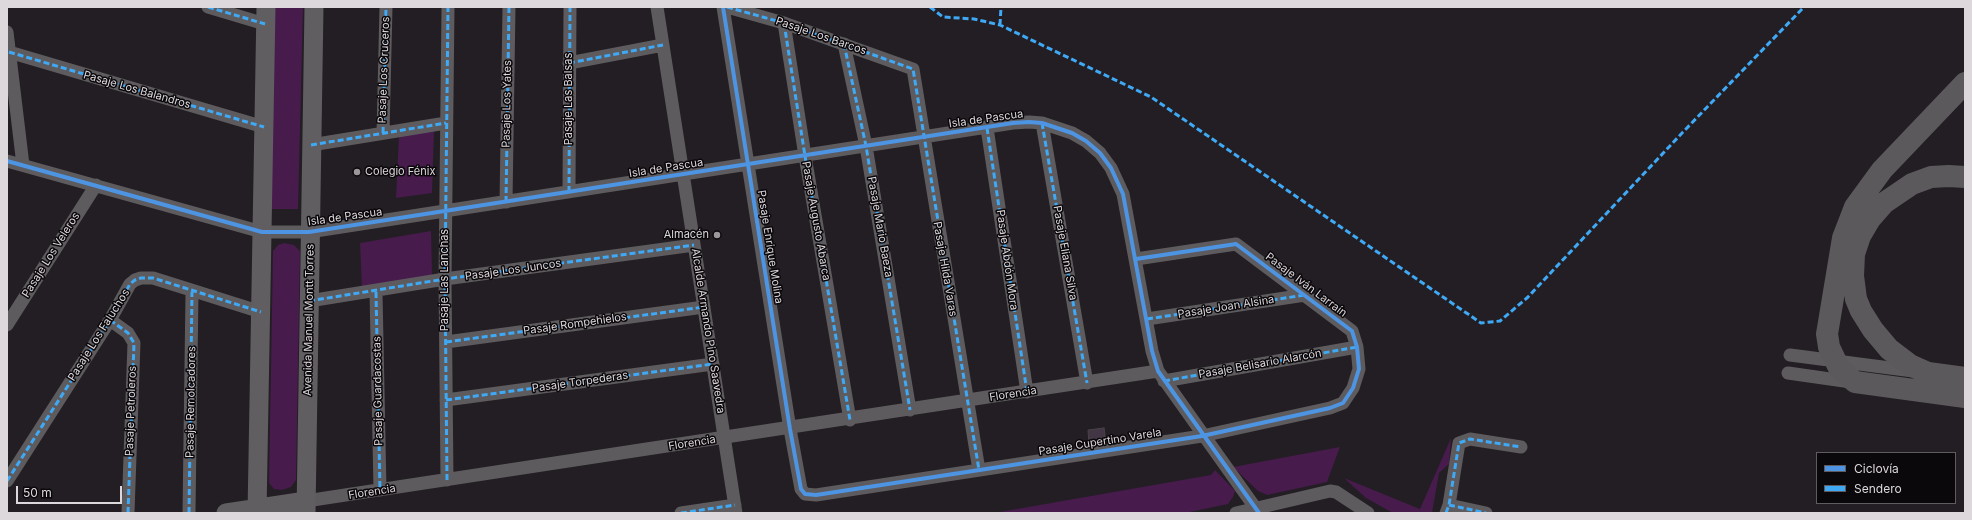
<!DOCTYPE html>
<meta charset="utf-8">
<style>
body{margin:0}
#map{position:relative;width:1972px;height:520px;overflow:hidden;background:#221e23;font-family:Inter,sans-serif}
canvas{display:block}
.frame{position:absolute;inset:0;border:8px solid #dcd8dc;pointer-events:none}
.legend{position:absolute;left:1816px;top:452px;width:140px;height:52px;box-sizing:border-box;background:#0b080b;border:1px solid #5f5b5f;margin:0;padding:5px 7px;list-style:none;font-size:12px;color:#dcd8dc}
.legend li{display:flex;align-items:center;gap:8px;height:20px}
.legend b{width:20px;border:1px solid #5f5b5f}
.scale{position:absolute;left:16px;top:486px;width:106px;height:18px;box-sizing:border-box;border:2px solid #dcd8dc;border-top:0;padding-left:5px;font-size:12px;line-height:14px;white-space:nowrap;color:#dcd8dc;-webkit-text-stroke:3px #0b080b;paint-order:stroke}
</style>
<div id="map">
<canvas width="1972" height="520"></canvas>
<div class="frame"></div>
<ul class="legend">
<li><b style="height:5px;background:#4d94e3"></b>Ciclovía</li>
<li><b style="height:5px;background:#3fa9f5"></b>Sendero</li>
</ul>
<div class="scale">50 m</div>
</div>
<script>
const ctx = document.querySelector('canvas').getContext('2d');
ctx.lineJoin = 'round';
function fill(path, color) {
  ctx.fillStyle = color;
  ctx.fill(path, 'evenodd');
}
function poly(rows) {
  const path = new Path2D();
  for (const r of rows) {
    path.moveTo(r[0], r[1]);
    for (let i = 2; i < r.length; i += 2) path.lineTo(r[i], r[i + 1]);
  }
  return path;
}
function strokePath(path, color, width, dash) {
  ctx.strokeStyle = color;
  ctx.lineWidth = width;
  ctx.lineCap = dash ? 'butt' : 'round';
  ctx.setLineDash(dash || []);
  ctx.stroke(path);
}
function write(font, color, halo, rows, align = 'center') {
  ctx.font = font + ' Inter,sans-serif';
  ctx.lineWidth = 3;
  ctx.setLineDash([]);
  ctx.textBaseline = 'middle';
  ctx.strokeStyle = halo;
  ctx.fillStyle = color;
  for (const [text, x, y, turn = 0] of rows) {
    ctx.save();
    ctx.translate(x, y);
    ctx.rotate((+turn || 0) * Math.PI / 180);
    ctx.textAlign = isNaN(turn) ? turn : align;
    if (halo) ctx.strokeText(text, 0, 0);
    ctx.fillText(text, 0, 0);
    ctx.restore();
  }
}
fill(poly([
 [272,7,303,7,298,209,269,209],
 [434,130,432,193,396,198,399,136],
 [431,231,432,276,362,289,360,243],
 [284,243,294,245,300,251,296,480,291,487,282,490,274,489,269,483,273,251,278,245],
 [1451,438,1449,464,1439,473,1432,513,1393,513,1366,498,1344,478,1420,509],
 [1340,447,1327,482,1267,495,1258,491,1233,467],
 [1215,470,1235,491,1233,497,1228,504,1185,513,994,513,1211,475]
]), '#471b4c');
const building = poly([
 [1104,428,1106,443,1089,445,1088,430,1104,428]
]);
fill(building, '#433644');
strokePath(building, '#484448', 1);
strokePath(poly([
 [208,7,265,24],
 [657,7,736,513],
 [723,7,790,429,801,489,805,494,816,495,1202,436,1330,408,1343,403,1353,388,1359,369,1357,347,1352,331,1236,244,1136,259],
 [727,7,784,23,913,69,979,470],
 [784,23,805,156,850,420],
 [7,32,23,165],
 [844,44,866,146,910,410],
 [9,52,264,127],
 [569,63,663,45],
 [1042,123,1087,383],
 [987,128,1027,392],
 [383,133,386,7],
 [311,145,446,123],
 [7,161,262,232,309,232,1013,123,1029,122,1042,123,1072,133,1086,141,1100,153,1111,168,1123,194,1152,351,1158,371,1259,513],
 [569,192,570,7],
 [506,202,509,7],
 [376,292,380,490],
 [309,301,445,279,694,245],
 [1147,319,1305,295],
 [110,320,128,333,134,343,128,513],
 [7,325,96,185],
 [446,342,704,307],
 [1790,355,1913,371],
 [1788,373,1851,382],
 [1164,381,1357,347],
 [446,400,713,364],
 [447,480,445,279,448,7],
 [7,481,110,320,130,284,135,280,141,278,153,278,261,312],
 [306,501,1158,371],
 [1449,505,1486,513],
 [189,513,192,292],
 [681,513,735,505],
 [1236,513,1330,491,1336,492,1368,513],
 [1446,513,1449,505,1459,443,1470,439,1521,447]
]), '#5d5b5d', 13);
strokePath(poly([
 [226,513,306,501],
 [257,513,266,7],
 [306,513,314,7]
]), '#605e60', 19);
strokePath(poly([
 [1965,83,1882,170,1855,207,1843,238,1827,334,1829,347,1839,368,1855,382,1965,397],
 [1965,177,1949,176,1931,177,1912,184,1884,203,1870,219,1860,236,1854,254,1853,276,1856,299,1861,311,1873,330,1889,349,1910,365,1928,373,1965,378]
]), '#5c595c', 22);
strokePath(poly([
 [208,7,265,24],
 [727,7,784,23,913,69,979,470],
 [930,7,943,17,974,19,1000,25,1151,97,1481,323,1500,321,1528,297,1683,132,1804,7],
 [784,23,805,156,850,420],
 [1000,25,1001,7],
 [844,44,866,146,910,410],
 [9,52,264,127],
 [569,63,663,45],
 [1042,123,1087,383],
 [987,128,1027,392],
 [383,133,386,7],
 [311,145,446,123],
 [569,192,570,7],
 [506,202,509,7],
 [376,292,380,490],
 [309,301,445,279,694,245],
 [1147,319,1305,295],
 [110,320,128,333,134,343,128,513],
 [446,342,704,307],
 [1164,381,1357,347],
 [446,400,713,364],
 [447,480,445,279,448,7],
 [7,481,110,320,130,284,135,280,141,278,153,278,261,312],
 [1449,505,1486,513],
 [189,513,192,292],
 [681,513,735,505],
 [1446,513,1449,505,1459,443,1470,439,1521,447]
]), '#3fa9f5', 3, [6, 3]);
strokePath(poly([
 [723,7,790,429,801,489,805,494,816,495,1202,436,1330,408,1343,403,1353,388,1359,369,1357,347,1352,331,1236,244,1136,259],
 [7,161,262,232,309,232,1013,123,1029,122,1042,123,1072,133,1086,141,1100,153,1111,168,1123,194,1152,351,1158,371,1259,513]
]), '#4d94e3', 4);
for (const [x, y, r, color] of [
 [357,172,4,"#9b979b"],
 [717,235,4,"#9b979b"]
]) {
  const dot = new Path2D();
  dot.arc(x, y, r, 0, 2 * Math.PI);
  ctx.fillStyle = color;
  ctx.fill(dot);
  strokePath(dot, '#0b080b', 1.5);
}
write('11px', '#dcd8dc', '#0b080b', [
 ["Pasaje Los Barcos",821,36,19],
 ["Pasaje Los Cruceros",384,70,-88],
 ["Pasaje Los Balandros",137,90,16],
 ["Pasaje Las Balsas",569,99,-90],
 ["Pasaje Los Yates",507,104,-89],
 ["Isla de Pascua",986,119,-8],
 ["Isla de Pascua",666,168,-9],
 ["Isla de Pascua",345,217,-8],
 ["Pasaje Augusto Abarca",816,221,80],
 ["Pasaje Mario Baeza",880,227,80],
 ["Pasaje Enrique Molina",770,247,81],
 ["Pasaje Eliana Silva",1065,253,80],
 ["Pasaje Los Veleros",51,255,-58],
 ["Pasaje Abdón Mora",1007,260,82],
 ["Pasaje Hilda Varas",945,269,80],
 ["Pasaje Los Juncos",513,270,-8],
 ["Pasaje Las Lanchas",445,280,-90],
 ["Pasaje Iván Larraín",1306,285,37],
 ["Pasaje Joan Alsina",1226,307,-9],
 ["Avenida Manuel Montt Torres",309,320,-89],
 ["Pasaje Rompehielos",575,324,-8],
 ["Alcalde Armando Pino Saavedra",708,331,81],
 ["Pasaje Los Faluchos",99,335,-58],
 ["Pasaje Belisario Alarcón",1260,364,-10],
 ["Pasaje Torpederas",580,382,-8],
 ["Pasaje Guardacostas",378,391,-91],
 ["Florencia",1013,394,-9],
 ["Pasaje Remolcadores",191,402,-89],
 ["Pasaje Petroleros",131,411,-88],
 ["Pasaje Cupertino Varela",1100,442,-9],
 ["Florencia",692,443,-9],
 ["Florencia",372,492,-9]
]);
write('11px', '#dcd8dc', '#0b080b', [
 ["Colegio Fénix",365,172],
 ["Almacén",709,235,"right"]
], 'left');
</script>
